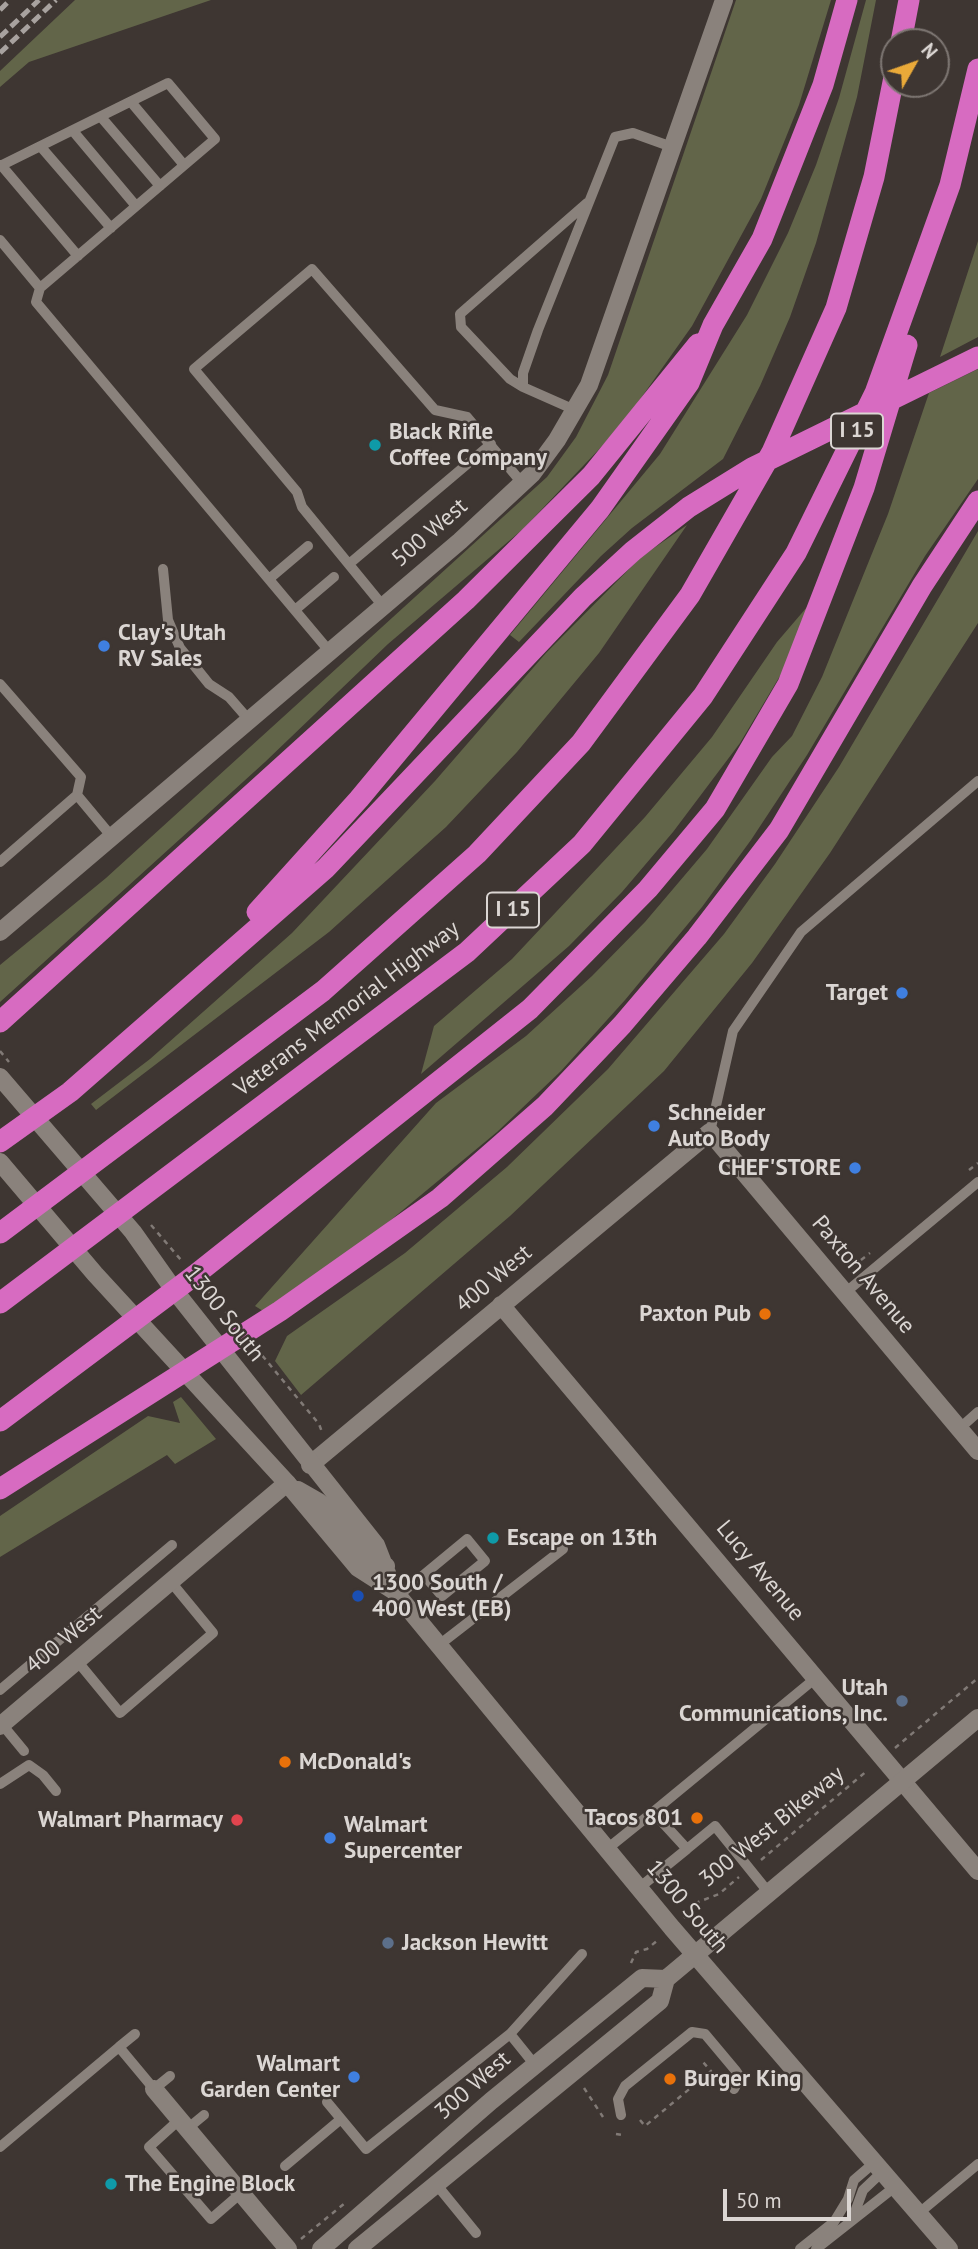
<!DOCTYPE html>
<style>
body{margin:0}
#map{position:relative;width:978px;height:2249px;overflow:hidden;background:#3e3632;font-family:"PT Sans",sans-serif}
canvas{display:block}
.north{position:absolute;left:880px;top:28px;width:70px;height:70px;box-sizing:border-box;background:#3e3632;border:2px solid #7d7672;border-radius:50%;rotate:50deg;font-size:19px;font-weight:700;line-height:28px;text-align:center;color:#dbd6d3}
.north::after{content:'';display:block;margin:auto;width:24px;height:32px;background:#eaaa39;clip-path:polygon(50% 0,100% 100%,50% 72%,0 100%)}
.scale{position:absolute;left:723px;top:2189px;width:128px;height:32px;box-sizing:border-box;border:4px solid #dbd6d3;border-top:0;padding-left:9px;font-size:21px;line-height:24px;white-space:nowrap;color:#dbd6d3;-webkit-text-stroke:5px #3e3632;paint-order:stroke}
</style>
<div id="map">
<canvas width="978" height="2249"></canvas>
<div class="north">N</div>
<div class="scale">50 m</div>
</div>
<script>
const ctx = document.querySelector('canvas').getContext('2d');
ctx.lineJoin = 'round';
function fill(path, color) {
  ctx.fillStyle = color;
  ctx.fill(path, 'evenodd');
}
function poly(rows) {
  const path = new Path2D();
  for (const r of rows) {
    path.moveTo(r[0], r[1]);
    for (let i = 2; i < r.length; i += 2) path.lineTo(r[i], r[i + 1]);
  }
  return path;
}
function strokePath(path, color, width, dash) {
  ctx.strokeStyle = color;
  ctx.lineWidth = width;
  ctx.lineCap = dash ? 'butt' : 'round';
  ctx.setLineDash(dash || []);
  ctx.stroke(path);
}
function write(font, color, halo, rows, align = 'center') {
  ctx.font = font + ' "PT Sans",sans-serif';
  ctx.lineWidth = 5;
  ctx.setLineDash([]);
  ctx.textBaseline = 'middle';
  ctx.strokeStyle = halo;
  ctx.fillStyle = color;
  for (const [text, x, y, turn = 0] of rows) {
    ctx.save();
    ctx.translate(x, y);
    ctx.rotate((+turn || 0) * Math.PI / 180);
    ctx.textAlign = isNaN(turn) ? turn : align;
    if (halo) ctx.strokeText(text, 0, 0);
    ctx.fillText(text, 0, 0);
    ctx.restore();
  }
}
fill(poly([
 [75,0,211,0,29,62,0,87,0,71],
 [736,0,831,0,799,105,761,199,692,326,636,405,604,444,523,529,388,644,265,762,0,1002,0,965,106,878,547,477,576,437,608,375],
 [866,0,876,0,857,97,816,243,790,317,760,386,723,459,632,528,601,556,519,642,510,635,660,454,747,315,788,233,816,165,839,98],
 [978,241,978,337,940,357],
 [978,369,978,479,925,556,807,755,751,840,702,907,625,1000,561,1071,497,1132,380,1229,263,1311,255,1306,436,1103,526,1036,592,976,645,922,707,849,772,757,792,736,822,677,888,514,929,393],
 [687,525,599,653,517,752,446,827,329,932,96,1110,91,1104,150,1059,292,933,435,781,546,653,641,557],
 [978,531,978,623,830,853,752,963,664,1071,510,1216,301,1395,275,1361,287,1336,405,1253,507,1167,608,1069,724,934,775,864,839,767],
 [807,607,796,649,740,743,673,832,622,892,569,946,421,1074,434,1026,512,959,645,817,712,737,777,642],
 [181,1397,216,1439,175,1464,167,1455,0,1557,0,1516,148,1416,180,1423,173,1402]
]), '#626549');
strokePath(poly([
 [0,1051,9,1062],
 [969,1170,978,1163],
 [151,1225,181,1260],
 [853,1266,870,1253],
 [206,1289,231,1318],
 [256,1348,319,1424,322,1432],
 [895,1748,978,1678],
 [761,1860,868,1770],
 [684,1918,692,1912,693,1904,719,1894,739,1877],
 [631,1963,636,1952,647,1949,658,1940],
 [584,2088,603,2117],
 [640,2120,645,2126,711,2071,703,2062],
 [616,2134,622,2135],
 [301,2239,345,2203]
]), '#817a76', 2.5, [5, 5]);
strokePath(poly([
 [131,102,184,165],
 [101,117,160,186],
 [73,131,136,206],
 [41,147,111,228],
 [1,165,78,256],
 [0,166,168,83,215,139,40,288,36,302,330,652],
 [0,240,40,288],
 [523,387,510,379,461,327,460,314,587,203],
 [575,410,523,387,523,373,538,330,615,137,633,133,672,147],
 [349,564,491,444],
 [163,569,168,620,180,648,209,684,229,697,249,720],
 [269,579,308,546],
 [383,606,302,507,297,492,194,369,312,269,435,410,467,417,522,483],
 [295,610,334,577],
 [0,684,81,777,77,795],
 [0,862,77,795,112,837],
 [710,1132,733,1031,801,932,978,781],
 [846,1292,978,1182],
 [960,1428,978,1412],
 [398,1596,467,1539,485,1561,442,1596,424,1575],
 [439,1645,563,1549],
 [78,1662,120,1713,213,1633,171,1582],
 [0,1690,172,1545],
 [0,1722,24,1751],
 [0,1784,29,1765,43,1775,56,1791],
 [653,1812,817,1677],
 [607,1849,653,1812,687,1849,715,1826,769,1893],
 [639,1888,687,1849],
 [510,2034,535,2065],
 [119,2047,135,2034],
 [327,2102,366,2149,510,2034,582,1954],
 [621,2115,618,2099,625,2086,692,2032,705,2034,736,2071,740,2077,734,2089],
 [179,2120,149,2147,211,2219,241,2193],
 [187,2129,204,2115],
 [0,2147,119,2047,154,2089,170,2076],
 [285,2166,341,2119],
 [436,2184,476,2233],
 [919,2213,978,2164],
 [852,2220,863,2190,883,2171],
 [800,2249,834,2222,848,2199,854,2180,875,2162],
 [816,2249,896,2186]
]), '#8a827c', 10);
strokePath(poly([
 [0,932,460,541,532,474,557,440,589,385,724,0],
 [501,1305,978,1871],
 [310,1465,710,1132,978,1451],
 [0,1726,287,1483],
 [154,2089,288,2249]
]), '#8a827c', 18);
strokePath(poly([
 [0,1077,133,1232,174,1290,376,1545,394,1591],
 [0,1162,95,1274,287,1483,358,1568,394,1591,672,1928,949,2249],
 [298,1490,319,1502,368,1560,386,1566],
 [321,2249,491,2101,642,1978,666,1979],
 [357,2249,660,2001,666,1979,978,1718]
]), '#8a827c', 18);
strokePath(poly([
 [901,42,909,0],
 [257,912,359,799,600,509,689,383,713,325,762,239,823,85,847,0],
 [0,1022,466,600,591,476,698,344],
 [0,1142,70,1092,326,868,583,597,633,551,689,507,752,468,978,357],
 [0,1233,323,991,477,854,581,743,690,595,772,452,836,308,874,177,894,77],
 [0,1303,467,952,582,844,703,696,796,553,875,393,950,185,978,69],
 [0,1421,195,1275,530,1009,648,889,715,809,788,684,864,488,907,345],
 [0,1489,280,1311,440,1198,545,1106,622,1025,697,937,779,830,922,586,978,501]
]), '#d76bc1', 21);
strokePath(poly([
 [0,10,10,0],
 [0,37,39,0],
 [0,53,56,0]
]), '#a8a29f', 5, [10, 5]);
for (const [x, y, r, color] of [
 [375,445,7,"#0f9aa8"],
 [104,646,7,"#3f7fe0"],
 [902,993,7,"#3f7fe0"],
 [654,1126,7,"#3f7fe0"],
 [855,1168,7,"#3f7fe0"],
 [765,1314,7,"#e8710a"],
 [493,1538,7,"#0f9aa8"],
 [358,1596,7,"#1a4fb4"],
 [902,1701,7,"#5c6f8a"],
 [285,1762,7,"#e8710a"],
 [697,1818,7,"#e8710a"],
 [237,1820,7,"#e0444e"],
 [330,1838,7,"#3f7fe0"],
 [388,1943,7,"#5c6f8a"],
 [354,2077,7,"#3f7fe0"],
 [670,2079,7,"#e8710a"],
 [111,2184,7,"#0f9aa8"]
]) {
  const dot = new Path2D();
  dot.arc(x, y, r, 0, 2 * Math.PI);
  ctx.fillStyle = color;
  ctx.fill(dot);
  strokePath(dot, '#3e3632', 2.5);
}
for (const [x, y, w] of [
 [857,431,52],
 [513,910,52]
]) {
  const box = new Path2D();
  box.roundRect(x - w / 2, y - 17.5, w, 35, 5);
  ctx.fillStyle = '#3e3632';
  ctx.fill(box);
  strokePath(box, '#dbd6d3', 2);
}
write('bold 21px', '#dbd6d3', null, [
 ["I 15",857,431],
 ["I 15",513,910]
]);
write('bold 23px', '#dbd6d3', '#3e3632', [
 ["Black Rifle",389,432],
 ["Coffee Company",389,458],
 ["Clay's Utah",118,633],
 ["RV Sales",118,659],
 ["Target",888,993,"right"],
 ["Schneider",668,1113],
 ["Auto Body",668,1139],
 ["CHEF'STORE",841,1168,"right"],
 ["Paxton Pub",751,1314,"right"],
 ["Escape on 13th",507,1538],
 ["1300 South /",372,1583],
 ["400 West (EB)",372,1609],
 ["Utah",888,1688,"right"],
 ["Communications, Inc.",888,1714,"right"],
 ["McDonald's",299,1762],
 ["Tacos 801",683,1818,"right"],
 ["Walmart Pharmacy",223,1820,"right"],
 ["Walmart",344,1825],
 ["Supercenter",344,1851],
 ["Jackson Hewitt",402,1943],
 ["Walmart",340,2064,"right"],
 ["Garden Center",340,2090,"right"],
 ["Burger King",684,2079],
 ["The Engine Block",125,2184]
], 'left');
write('23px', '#dbd6d3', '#3e3632', [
 ["500 West",430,533,-41],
 ["Veterans Memorial Highway",347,1009,-37],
 ["Paxton Avenue",863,1275,50],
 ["400 West",494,1279,-40],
 ["1300 South",224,1314,52],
 ["Lucy Avenue",760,1571,50],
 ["400 West",64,1640,-40],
 ["300 West Bikeway",772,1827,-39],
 ["1300 South",687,1907,50],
 ["300 West",473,2086,-41]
]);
</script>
